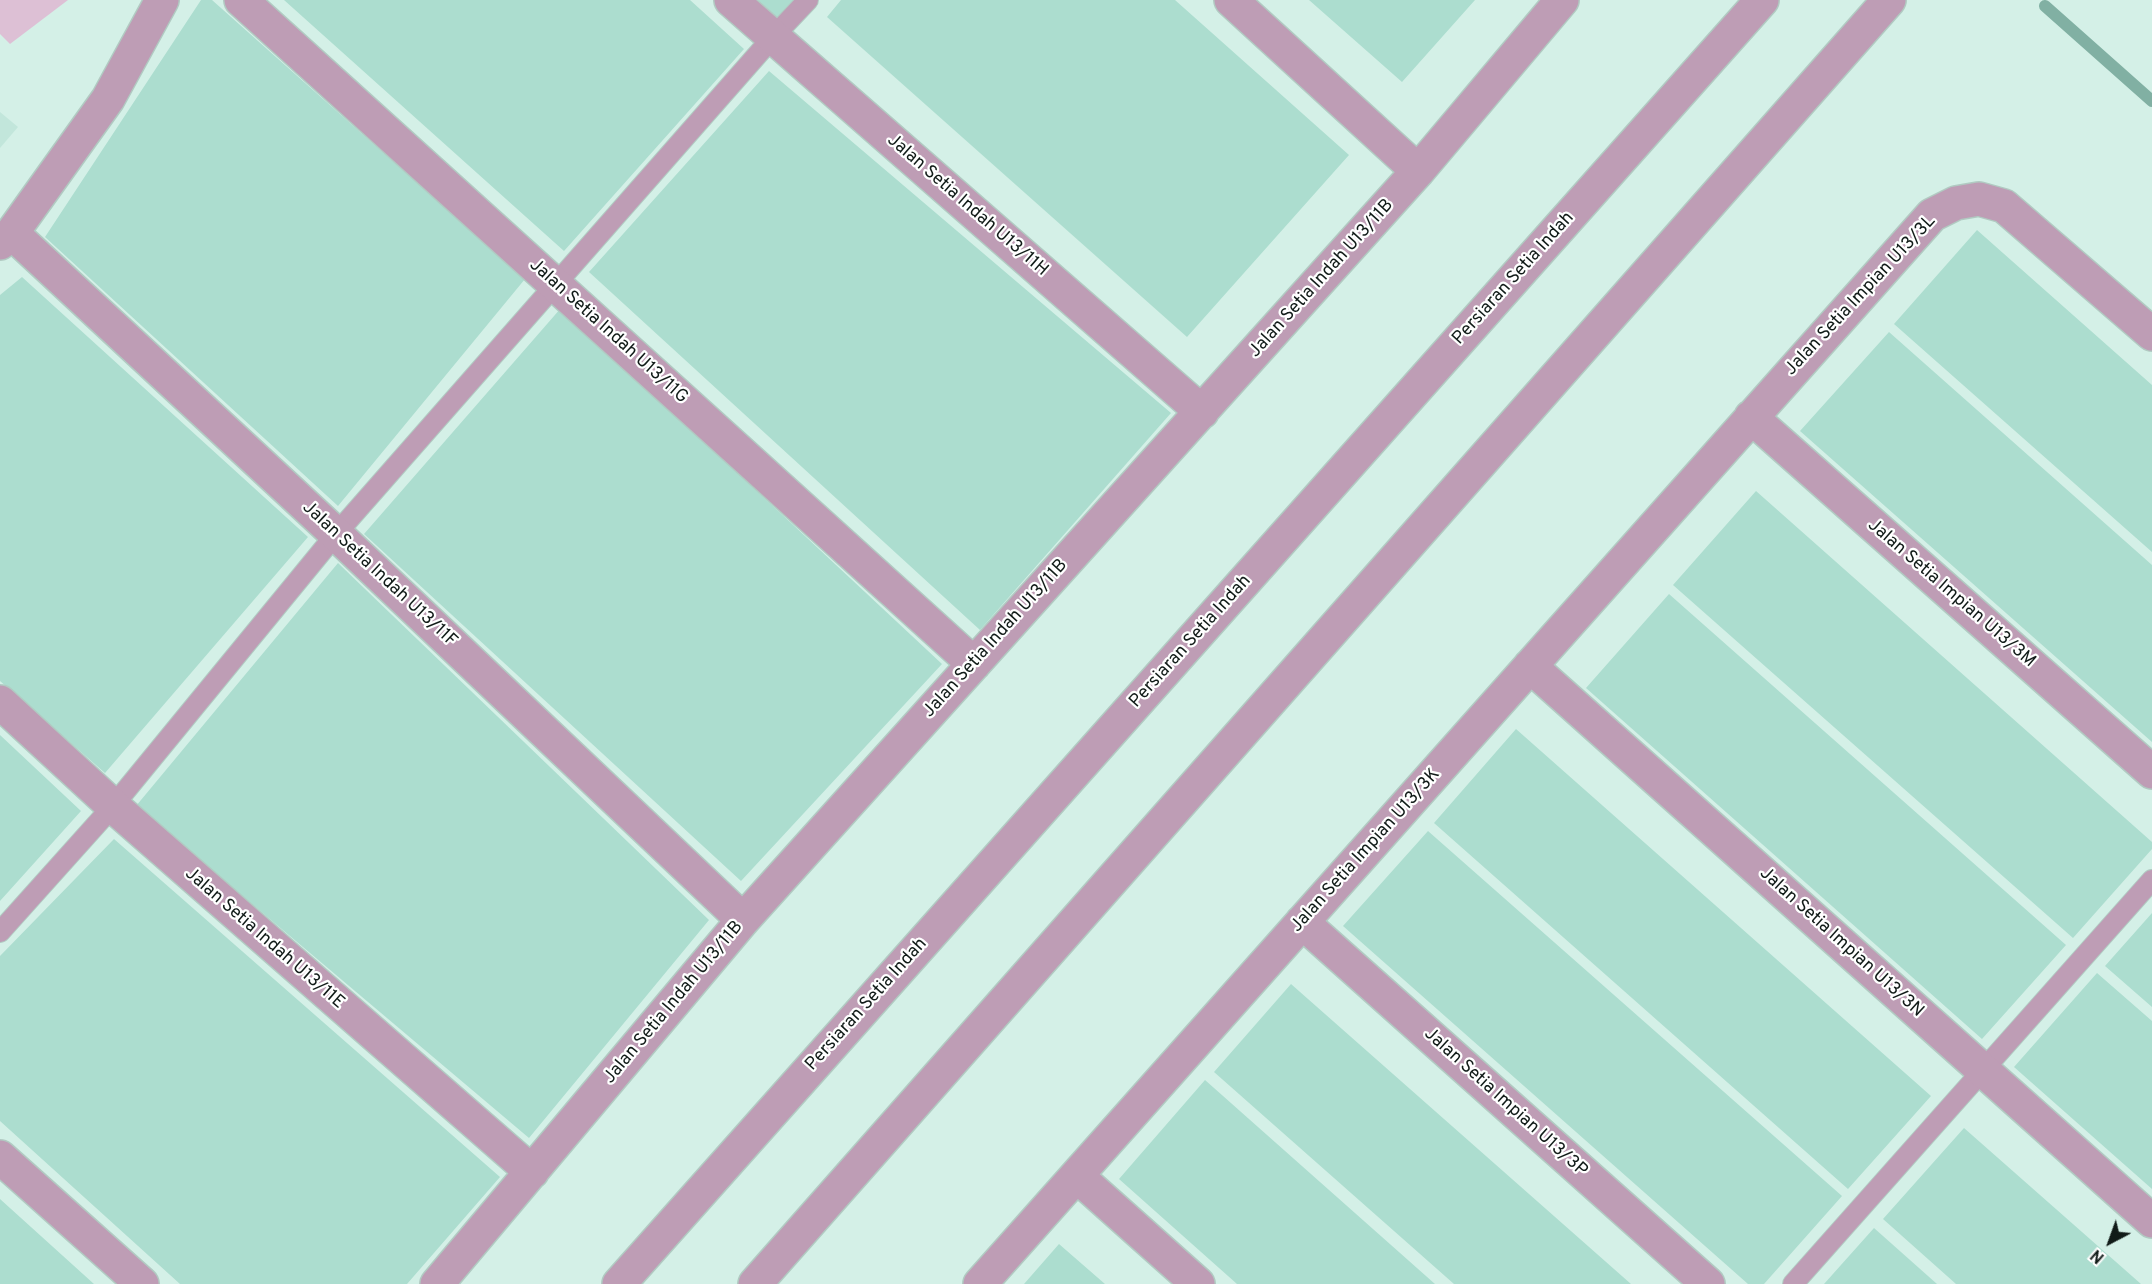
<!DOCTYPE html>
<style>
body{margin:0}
#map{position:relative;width:2152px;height:1284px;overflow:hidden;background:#d4f0e7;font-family:Overpass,sans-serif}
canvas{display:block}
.north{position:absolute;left:2080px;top:1212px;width:60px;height:60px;-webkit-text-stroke:4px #fff;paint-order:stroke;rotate:221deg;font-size:16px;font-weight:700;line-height:24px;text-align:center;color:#111b18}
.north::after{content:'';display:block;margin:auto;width:21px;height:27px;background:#111b18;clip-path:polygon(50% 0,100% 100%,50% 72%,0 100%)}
</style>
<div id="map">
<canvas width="2152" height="1284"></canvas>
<div class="north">N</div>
</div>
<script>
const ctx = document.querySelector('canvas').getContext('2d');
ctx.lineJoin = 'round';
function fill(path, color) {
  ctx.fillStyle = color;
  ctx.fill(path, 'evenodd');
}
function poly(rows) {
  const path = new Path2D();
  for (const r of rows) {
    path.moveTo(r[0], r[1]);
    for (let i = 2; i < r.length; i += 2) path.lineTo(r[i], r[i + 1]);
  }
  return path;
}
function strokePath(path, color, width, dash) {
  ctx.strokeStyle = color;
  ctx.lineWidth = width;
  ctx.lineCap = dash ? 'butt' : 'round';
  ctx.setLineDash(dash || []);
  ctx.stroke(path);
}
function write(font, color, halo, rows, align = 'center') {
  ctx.font = font + ' Overpass,sans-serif';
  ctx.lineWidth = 4.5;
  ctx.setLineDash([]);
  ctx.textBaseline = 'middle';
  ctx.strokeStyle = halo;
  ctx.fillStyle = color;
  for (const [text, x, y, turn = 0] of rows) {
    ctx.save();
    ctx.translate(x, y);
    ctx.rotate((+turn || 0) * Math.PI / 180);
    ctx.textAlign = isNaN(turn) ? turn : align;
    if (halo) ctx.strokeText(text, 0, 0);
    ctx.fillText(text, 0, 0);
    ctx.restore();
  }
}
fill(poly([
 [0,112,18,127,0,148]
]), '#c2e6db');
fill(poly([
 [0,0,68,0,10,44,0,34]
]), '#ddc0d5');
strokePath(poly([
 [2045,6,2152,101]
]), '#81b0a3', 12);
fill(poly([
 [201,0,212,0,525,279,338,506,45,237],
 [284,0,690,0,744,49,564,251],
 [758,0,797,0,779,19],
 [841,0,1175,0,1349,155,1187,337,827,17],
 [1309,0,1475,0,1402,82],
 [769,71,1171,413,980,630,589,272],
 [1977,230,2152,385,2152,552,1894,324],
 [22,277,308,537,105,773,0,681,0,295],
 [561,308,942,664,741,881,364,534],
 [1889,332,2152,565,2152,742,1800,431],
 [1756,491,2152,842,2152,849,2073,938,1673,585],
 [338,563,709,920,529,1138,136,806],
 [1669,594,2066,945,1982,1039,1586,688],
 [1516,729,1931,1096,1848,1189,1434,823],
 [0,735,81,811,0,901],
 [1428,831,1842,1196,1764,1284,1748,1284,1343,926],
 [114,839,500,1177,407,1284,180,1284,0,1121,0,956],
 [2152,913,2152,1007,2105,966],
 [2097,973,2152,1021,2152,1189,2014,1067],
 [1291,984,1631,1284,1454,1284,1214,1072],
 [1205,1080,1435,1284,1237,1284,1119,1179],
 [1964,1128,2141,1284,1956,1284,1883,1219],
 [0,1199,94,1284,0,1284],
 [1874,1228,1937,1284,1824,1284],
 [1059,1244,1105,1284,1024,1284]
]), '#acddcf');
const service = poly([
 [0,932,113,806,336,534,773,37,808,0],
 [1793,1284,2152,880]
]);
const minor = poly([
 [241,0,974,664],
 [731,0,1202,412],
 [1231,0,1418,171],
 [12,233,336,534,743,920],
 [0,243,12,233,108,99,162,0],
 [1751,417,2152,772],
 [1530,666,2152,1221],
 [0,702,113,806,532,1172],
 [1302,922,1708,1284],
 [0,1157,142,1284],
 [1077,1176,1198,1284],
 [437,1284,743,920,1418,171,1562,0],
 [980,1284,1932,215,1956,203,1979,199,2004,206,2152,334]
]);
const tertiary = poly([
 [619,1284,1762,0],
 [755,1284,1889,0]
]);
strokePath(service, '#b1cac2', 22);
strokePath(minor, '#b1cac2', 36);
strokePath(tertiary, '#b1cac2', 36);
strokePath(service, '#be9db5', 20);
strokePath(minor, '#be9db5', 33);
strokePath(tertiary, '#be9db5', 33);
write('18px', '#111b18', '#fff', [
 ["Jalan Setia Indah U13/11H",967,206,41],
 ["Jalan Setia Indah U13/11B",1322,279,-48],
 ["Persiaran Setia Indah",1514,279,-48],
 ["Jalan Setia Impian U13/3L",1861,296,-47],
 ["Jalan Setia Indah U13/11G",608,332,42],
 ["Jalan Setia Indah U13/11F",379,575,43],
 ["Jalan Setia Impian U13/3M",1951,594,41],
 ["Jalan Setia Indah U13/11B",996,639,-48],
 ["Persiaran Setia Indah",1191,642,-48],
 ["Jalan Setia Impian U13/3K",1366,851,-48],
 ["Jalan Setia Indah U13/11E",264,939,41],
 ["Jalan Setia Impian U13/3N",1841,943,42],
 ["Jalan Setia Indah U13/11B",674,1003,-50],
 ["Persiaran Setia Indah",867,1005,-48],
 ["Jalan Setia Impian U13/3P",1505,1103,42]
]);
</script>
